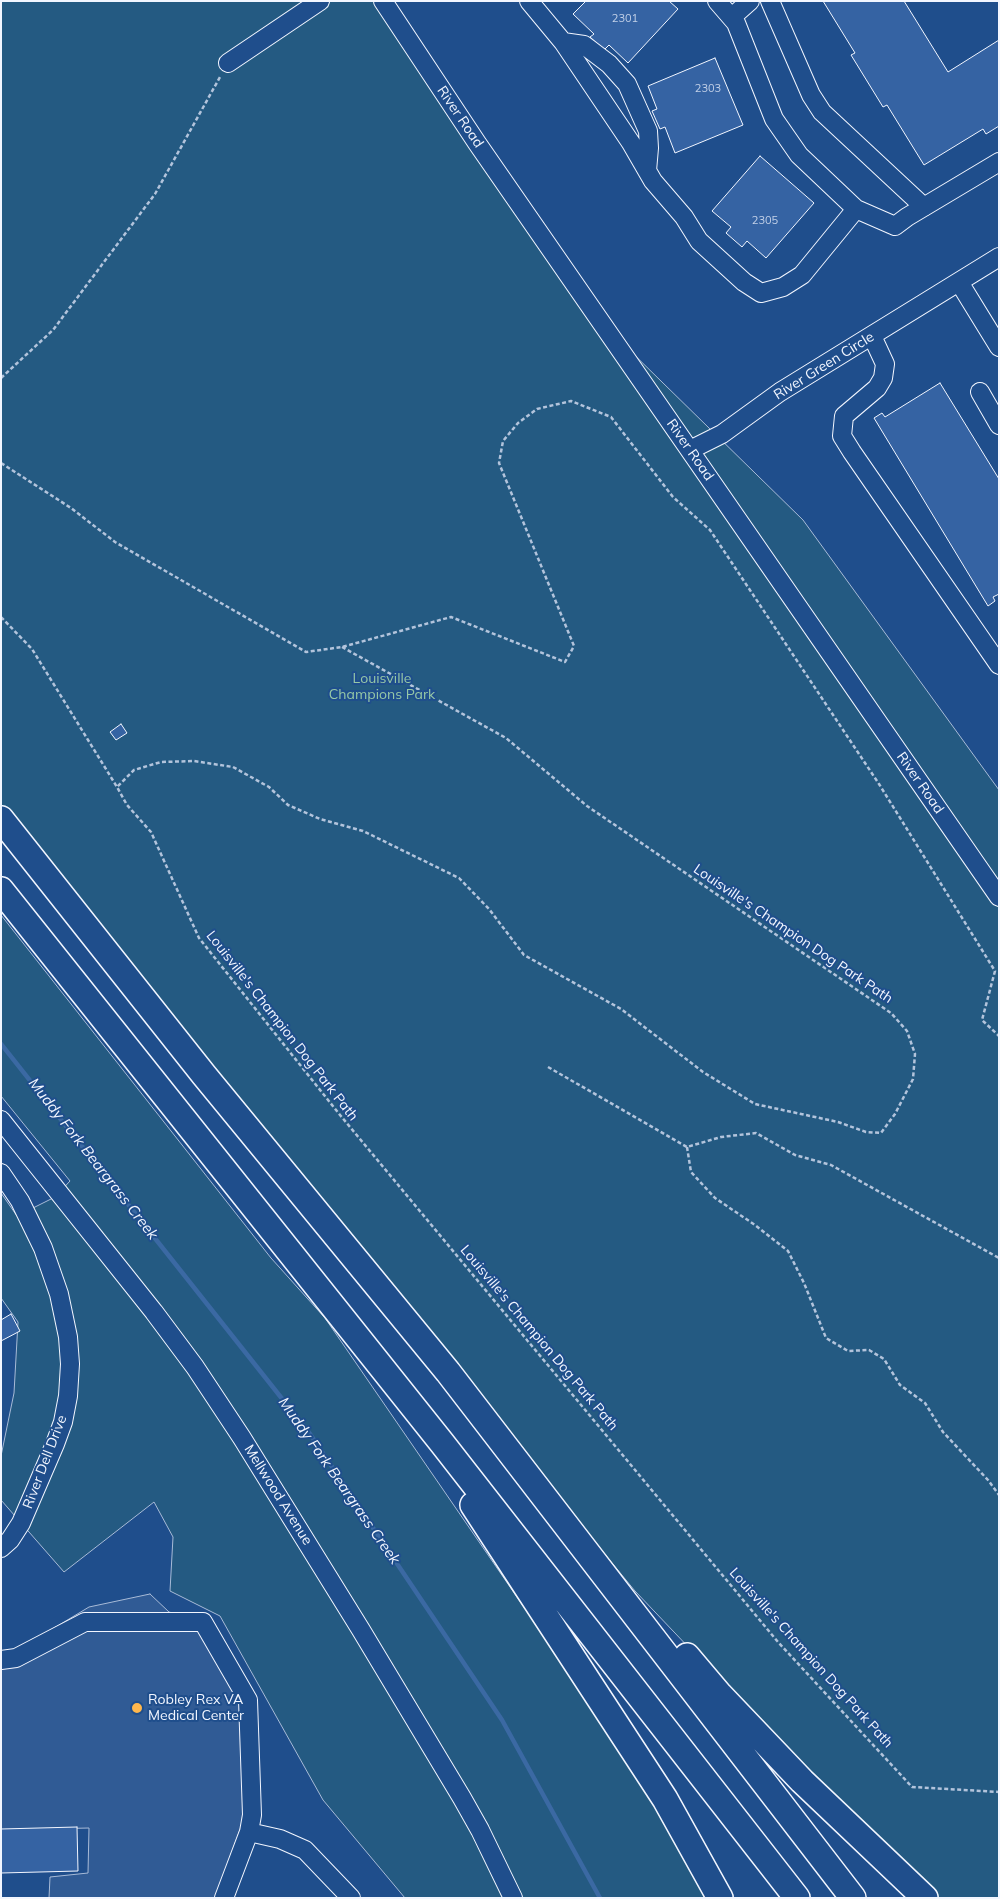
<!DOCTYPE html>
<style>
body{margin:0}
#map{position:relative;width:1000px;height:1899px;overflow:hidden;background:#1f4e8c;font-family:Mulish,sans-serif}
canvas{display:block}
.frame{position:absolute;inset:0;border:2px solid #f2f6ff;pointer-events:none}
</style>
<div id="map">
<canvas width="1000" height="1899"></canvas>
<div class="frame"></div>
</div>
<script>
const ctx = document.querySelector('canvas').getContext('2d');
ctx.lineJoin = 'round';
function fill(path, color) {
  ctx.fillStyle = color;
  ctx.fill(path, 'evenodd');
}
function poly(rows) {
  const path = new Path2D();
  for (const r of rows) {
    path.moveTo(r[0], r[1]);
    for (let i = 2; i < r.length; i += 2) path.lineTo(r[i], r[i + 1]);
  }
  return path;
}
function strokePath(path, color, width, dash) {
  ctx.strokeStyle = color;
  ctx.lineWidth = width;
  ctx.lineCap = dash ? 'butt' : 'round';
  ctx.setLineDash(dash || []);
  ctx.stroke(path);
}
function write(font, color, halo, rows, align = 'center') {
  ctx.font = font + ' Mulish,sans-serif';
  ctx.lineWidth = 4;
  ctx.setLineDash([]);
  ctx.textBaseline = 'middle';
  ctx.strokeStyle = halo;
  ctx.fillStyle = color;
  for (const [text, x, y, turn = 0] of rows) {
    ctx.save();
    ctx.translate(x, y);
    ctx.rotate((+turn || 0) * Math.PI / 180);
    ctx.textAlign = isNaN(turn) ? turn : align;
    if (halo) ctx.strokeText(text, 0, 0);
    ctx.fillText(text, 0, 0);
    ctx.restore();
  }
}
const green = poly([
 [1,1,377,1,568,290,803,520,999,790,999,1898,927,1898,635,1591,1,818,1,1],
 [1,915,271,1258,325,1318,669,1818,709,1898,405,1898,323,1800,220,1616,170,1591,173,1537,154,1502,64,1572,1,1500,1,1456,14,1393,18,1322,1,1298,1,1193,17,1216,55,1197,70,1181,1,1096,1,915]
]);
fill(green, '#245a82');
strokePath(green, '#a8bbd7', 1);
const parking = poly([
 [150,1594,169,1612,193,1619,242,1699,246,1813,215,1898,49,1898,50,1877,88,1873,89,1828,1,1830,1,1660,89,1607,150,1594]
]);
fill(parking, '#305b95');
strokePath(parking, '#a8bbd7', 1);
strokePath(poly([
 [1,1044,310,1434,502,1720,600,1898]
]), '#3b69a3', 4.5);
const building = poly([
 [586,1,669,1,678,9,628,63,609,45,604,50,590,37,594,34,573,14,586,1],
 [823,1,904,1,948,72,999,40,999,126,986,134,983,129,924,165,887,105,883,107,851,55,855,53,823,1],
 [715,58,743,125,675,153,665,127,660,129,652,111,657,109,648,86,715,58],
 [760,156,814,203,766,258,747,241,742,247,726,233,731,227,712,211,760,156],
 [940,383,999,479,999,594,993,597,995,601,988,606,874,418,882,413,885,417,940,383],
 [121,724,127,733,116,740,110,732,121,724],
 [11,1314,20,1331,1,1341,1,1320,11,1314],
 [77,1827,78,1871,1,1873,1,1829,77,1827]
]);
fill(building, '#3563a3');
strokePath(building, '#f2f6ff', 1);
const minor = poly([
 [383,1,477,143,999,897],
 [529,1,563,42,631,143,653,181,684,217,699,241,744,282,761,293,783,287,802,275,856,209,895,226,907,217,999,162],
 [717,1,736,23,774,119,799,155,856,209],
 [770,1,811,95,822,112,924,207],
 [732,17,750,1],
 [563,42,584,45,609,64,627,84,648,131,649,148,647,171],
 [228,63,320,1],
 [959,282,999,347],
 [872,336,885,364,883,378,877,388,844,416,842,436,852,452,999,665],
 [980,392,999,425],
 [690,450,722,434,780,392,999,257],
 [1,1120,154,1312,195,1367,242,1438,361,1630,462,1798,480,1830,513,1898],
 [1,1173,20,1201,43,1248,59,1294,68,1337,70,1364,68,1396,63,1422,55,1444,21,1523,10,1540,1,1548],
 [1,1660,16,1658,85,1622,203,1622,248,1700,252,1815,249,1832],
 [224,1898,249,1832,280,1839,305,1850,351,1898]
]);
const highway = poly([
 [1,819,204,1075,448,1372,853,1898],
 [1,890,442,1443,797,1898],
 [473,1505,665,1799,720,1898],
 [687,1656,720,1695,802,1781,925,1898]
]);
strokePath(minor, '#f2f6ff', 20);
strokePath(highway, '#f2f6ff', 28);
strokePath(poly([
 [1,378,53,330,155,194,220,77],
 [1,463,71,508,115,542,306,652,342,647,451,617,565,662,574,646,499,463,503,441,518,423,537,409,571,401,611,417,673,497,710,530,879,784,995,971,982,1020,999,1036],
 [1,617,32,649,117,787],
 [342,647,506,738,587,806,891,1013,907,1031,915,1054,913,1079,895,1114,881,1133,866,1132,838,1122,755,1104,703,1072,621,1009,524,955,489,909,459,878,363,831,320,819,288,805,269,787,233,767,194,761,161,762,134,770,117,787,127,805,151,832,199,938,340,1115,778,1642,912,1787,999,1792],
 [548,1067,687,1147,721,1137,756,1133,795,1155,831,1165,999,1258],
 [687,1147,691,1172,715,1198,755,1225,788,1251,804,1283,826,1338,848,1351,869,1350,884,1359,900,1385,925,1403,943,1432,988,1480,999,1495]
]), '#b3c4dc', 2.5, [4, 2.5]);
strokePath(minor, '#1f4e8c', 18);
strokePath(highway, '#1f4e8c', 25);
for (const [x, y, r, color] of [
 [137,1708,6,"#ffb74d"]
]) {
  const dot = new Path2D();
  dot.arc(x, y, r, 0, 2 * Math.PI);
  ctx.fillStyle = color;
  ctx.fill(dot);
  strokePath(dot, '#1f4e8c', 2);
}
write('11px', '#c3d1e8', null, [
 ["2301",625,19],
 ["2303",708,89],
 ["2305",765,221]
]);
write('14px', '#f2f6ff', '#1f4e8c', [
 ["River Road",460,117,56],
 ["River Green Circle",824,366,-32],
 ["River Road",690,450,55],
 ["River Road",920,783,55],
 ["Louisville's Champion Dog Park Path",793,934,34],
 ["Louisville's Champion Dog Park Path",282,1026,52],
 ["Louisville's Champion Dog Park Path",539,1338,50],
 ["River Dell Drive",45,1462,-69],
 ["Mellwood Avenue",278,1495,58],
 ["Louisville's Champion Dog Park Path",811,1658,48]
]);
write('14px', '#97c8a6', '#1f4e8c', [
 ["Louisville",382,679],
 ["Champions Park",382,695]
]);
write('14px', '#f2f6ff', '#1f4e8c', [
 ["Robley Rex VA",148,1700],
 ["Medical Center",148,1716]
], 'left');
write('italic 15px', '#f2f6ff', '#1f4e8c', [
 ["Muddy Fork Beargrass Creek",93,1159,52],
 ["Muddy Fork Beargrass Creek",339,1481,55]
]);
</script>
